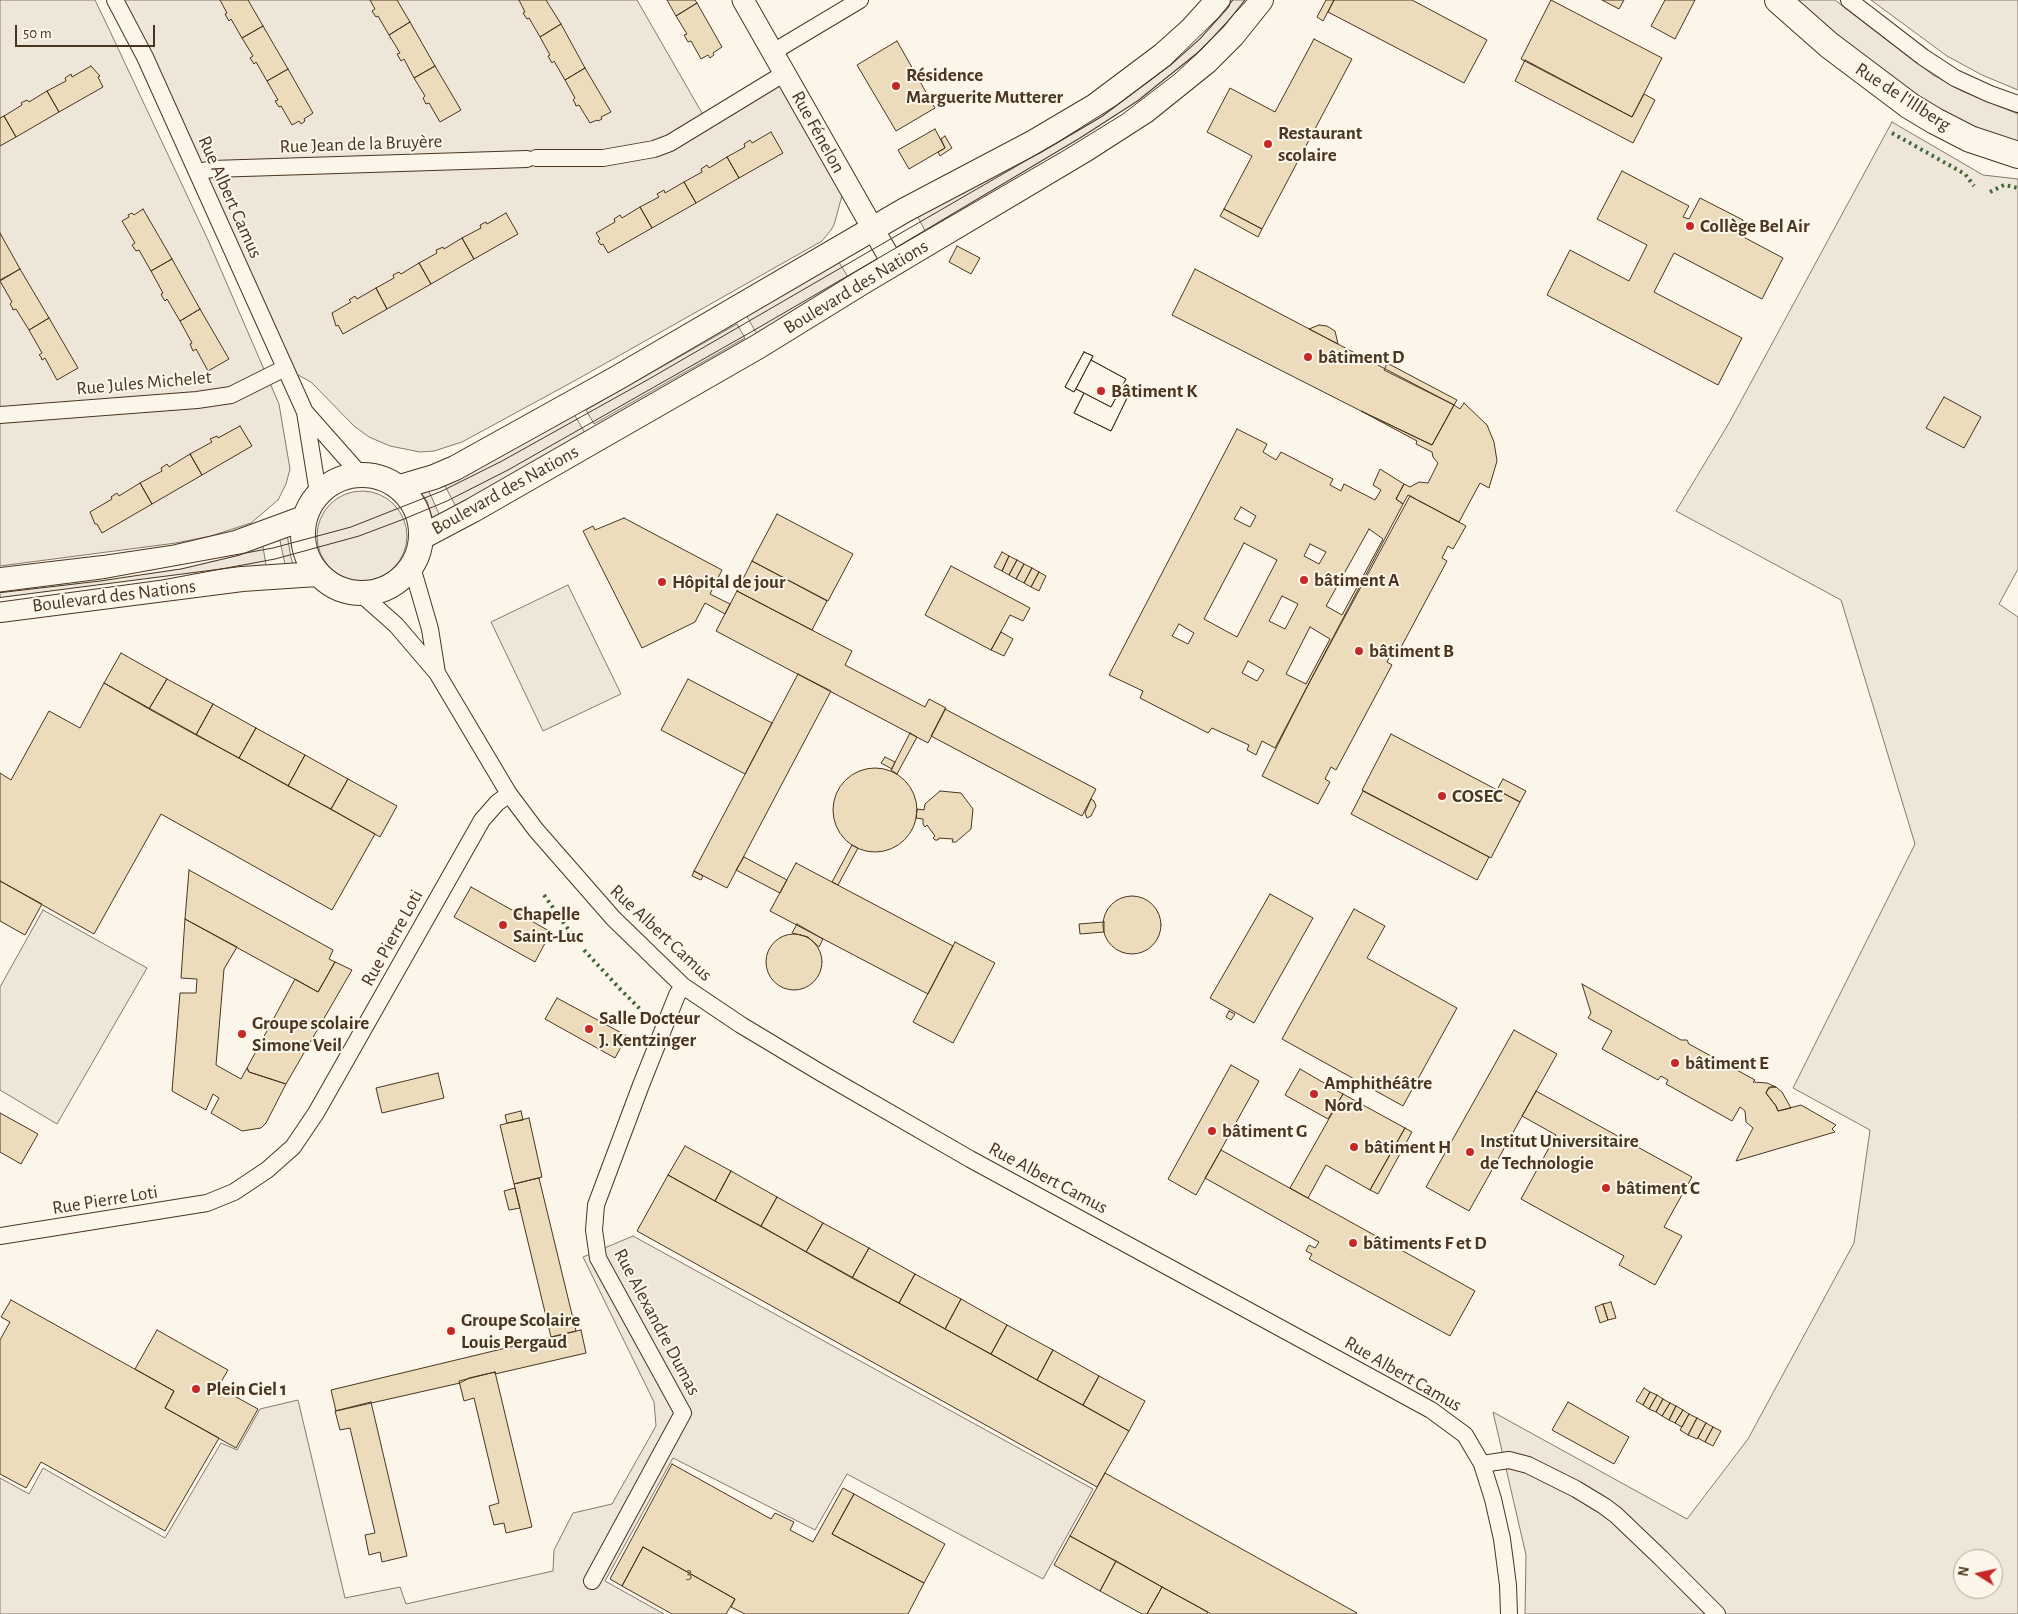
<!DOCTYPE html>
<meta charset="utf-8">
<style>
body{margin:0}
#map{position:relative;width:2018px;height:1614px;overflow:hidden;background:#fbf6e9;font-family:"Alegreya Sans",sans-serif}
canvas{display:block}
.north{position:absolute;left:1953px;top:1549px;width:50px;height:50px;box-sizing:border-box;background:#fbf6e9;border:1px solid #b4a999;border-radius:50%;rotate:280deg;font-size:14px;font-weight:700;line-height:20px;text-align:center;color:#4a3520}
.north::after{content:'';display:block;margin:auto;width:18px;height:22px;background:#c62828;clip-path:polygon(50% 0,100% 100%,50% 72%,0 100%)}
.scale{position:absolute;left:15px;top:25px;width:140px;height:22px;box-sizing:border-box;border:2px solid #4a3520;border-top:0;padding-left:6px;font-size:15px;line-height:18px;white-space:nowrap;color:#4a3520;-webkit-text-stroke:4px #fbf6e9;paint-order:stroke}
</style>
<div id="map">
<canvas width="2018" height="1614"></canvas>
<div class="north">N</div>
<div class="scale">50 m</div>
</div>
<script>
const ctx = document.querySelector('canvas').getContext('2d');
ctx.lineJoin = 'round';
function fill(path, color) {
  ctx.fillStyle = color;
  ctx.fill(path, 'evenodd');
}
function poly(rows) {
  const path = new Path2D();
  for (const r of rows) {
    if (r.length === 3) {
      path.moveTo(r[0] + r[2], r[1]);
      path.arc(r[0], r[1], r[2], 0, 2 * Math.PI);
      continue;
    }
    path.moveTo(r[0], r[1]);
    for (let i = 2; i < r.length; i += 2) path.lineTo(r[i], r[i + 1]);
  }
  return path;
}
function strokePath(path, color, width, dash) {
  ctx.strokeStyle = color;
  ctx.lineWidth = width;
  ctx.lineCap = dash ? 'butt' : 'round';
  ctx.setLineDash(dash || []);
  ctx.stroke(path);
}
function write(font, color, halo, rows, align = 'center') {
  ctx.font = font + ' "Alegreya Sans",sans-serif';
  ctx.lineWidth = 4;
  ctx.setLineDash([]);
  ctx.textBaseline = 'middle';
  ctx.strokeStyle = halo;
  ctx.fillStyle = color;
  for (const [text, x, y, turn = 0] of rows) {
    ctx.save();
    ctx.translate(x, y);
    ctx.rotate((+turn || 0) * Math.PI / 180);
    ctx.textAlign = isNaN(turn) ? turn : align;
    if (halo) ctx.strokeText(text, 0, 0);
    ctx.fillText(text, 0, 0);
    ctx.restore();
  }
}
const green = poly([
 [0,0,95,0,108,27,208,240,279,404,290,469,286,484,278,500,251,523,211,536,176,543,0,566,0,0],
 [116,0,637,0,706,120,785,73,846,181,834,225,831,230,822,241,576,380,462,442,434,451,420,452,390,446,369,437,354,426,311,382,285,368,116,0],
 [1225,0,1255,0,1181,78,929,238,915,212,1048,141,1225,0],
 [1793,0,1835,0,1933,75,1962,91,2018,114,2018,142,1983,131,1941,110,1893,80,1793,0],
 [1871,0,2018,0,2018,90,1982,75,1947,56,1871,0],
 [1892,122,1983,175,2018,179,2018,569,1999,604,2018,617,2018,1614,1525,1614,1526,1555,1493,1412,1687,1519,1748,1439,1854,1243,1870,1130,1793,1088,1915,844,1841,600,1676,511,1729,423,1892,122],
 [1963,1559,1993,1559,1993,1589,1963,1589,1963,1559],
 [837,259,851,282,759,338,744,311,837,259],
 [737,324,745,338,594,424,586,410,737,324],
 [571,409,588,438,456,507,442,480,571,409],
 [427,487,440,516,433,520,427,501,419,490,427,487],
 [362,536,45],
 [287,534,291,558,295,569,286,569,279,536,287,534],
 [262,541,267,571,0,606,0,586,262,541],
 [568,585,621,694,543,731,491,622,568,585],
 [43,910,147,968,57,1124,0,1090,0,987,43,910],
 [633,1236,1093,1489,1043,1579,847,1474,815,1530,673,1458,605,1581,664,1614,0,1614,0,1478,29,1494,43,1468,165,1538,221,1443,237,1450,260,1409,298,1400,345,1598,400,1587,406,1604,553,1571,554,1550,573,1513,612,1504,656,1426,654,1402,583,1257,633,1236]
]);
fill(green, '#ede6d9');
strokePath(green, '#887966', 1);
const building = poly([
 [220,0,248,0,263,26,242,38,231,19,229,21,225,14,227,13,220,0],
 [370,0,397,0,410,22,389,35,378,16,376,17,372,11,375,9,370,0],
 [519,0,546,0,561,24,540,37,529,18,527,19,523,13,525,12,519,0],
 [667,0,695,0,697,3,676,16,667,0],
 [1326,0,1334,0,1323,21,1317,17,1326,0],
 [1334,0,1412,0,1487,40,1464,83,1328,12,1334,0],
 [1551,0,1662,58,1632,117,1521,59,1551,0],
 [1602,0,1624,0,1619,9,1602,0],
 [1665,0,1695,0,1675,39,1651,26,1665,0],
 [697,3,722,47,713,53,714,55,710,58,708,55,701,59,691,41,688,42,684,35,687,34,676,16,697,3],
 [410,22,435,66,414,78,404,59,401,61,397,54,400,53,389,35,410,22],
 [561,24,585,68,565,80,554,61,552,63,548,56,550,55,540,37,561,24],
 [263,26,288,69,267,81,256,62,254,64,250,58,253,56,242,38,263,26],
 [1314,39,1352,59,1262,229,1224,209,1252,156,1207,132,1230,88,1275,112,1314,39],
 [897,41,935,108,896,131,857,65,897,41],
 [1525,60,1632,117,1644,94,1655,100,1633,143,1515,81,1525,60],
 [91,66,100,76,98,77,103,87,59,112,47,91,66,81,65,78,71,74,72,77,91,66],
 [435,66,461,110,440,122,429,103,426,104,423,98,425,96,414,78,435,66],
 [585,68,611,112,601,117,602,119,598,121,597,120,590,123,579,105,576,106,575,103,573,100,575,98,565,80,585,68],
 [288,69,313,113,304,119,305,121,301,124,299,121,292,125,281,106,279,107,275,101,278,100,267,81,288,69],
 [47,91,59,112,16,137,4,116,22,105,21,103,27,100,29,102,47,91],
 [4,116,16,137,0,146,0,118,4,116],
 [935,129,945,148,909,169,898,150,935,129],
 [771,132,783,153,739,178,727,157,745,147,744,144,750,140,752,143,771,132],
 [945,136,952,148,940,156,938,152,945,148,941,139,945,136],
 [727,157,739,178,696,203,684,182,702,172,701,169,707,165,709,168,727,157],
 [1622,171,1689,206,1683,217,1689,219,1700,198,1743,220,1736,233,1783,258,1762,299,1674,253,1654,292,1742,338,1718,385,1547,295,1570,250,1629,281,1647,245,1597,219,1622,171],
 [684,182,696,203,652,228,640,207,659,197,657,194,664,190,665,193,684,182],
 [640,207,652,228,608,253,603,244,601,245,598,241,600,239,596,233,615,222,614,219,620,215,622,218,640,207],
 [143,209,172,259,151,271,139,250,136,251,132,245,135,243,122,221,129,217,128,215,132,213,134,215,143,209],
 [1224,209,1262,229,1258,237,1220,216,1224,209],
 [506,213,518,234,474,259,462,238,481,228,480,225,486,222,487,224,506,213],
 [0,233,20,269,0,280,0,233],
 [462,238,474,259,431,284,419,263,437,253,436,250,441,248,443,247,444,249,462,238],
 [957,246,980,258,971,274,949,262,957,246],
 [172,259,200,309,180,321,167,299,165,301,163,298,161,294,163,293,151,271,172,259],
 [419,263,431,284,387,309,376,288,394,278,393,275,399,272,401,274,419,263],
 [20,269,49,318,29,330,16,309,13,310,12,307,10,304,12,302,0,281,20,269],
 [1195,269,1454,405,1432,445,1361,411,1172,315,1195,269],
 [376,288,387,309,343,334,338,325,336,326,332,313,351,302,349,300,355,296,357,299,376,288],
 [200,309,229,359,208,371,196,349,193,351,190,344,192,343,180,321,200,309],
 [49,318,78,368,57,380,45,358,42,360,41,357,39,355,42,353,29,330,49,318],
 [1319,325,1327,326,1335,331,1338,344,1309,329,1319,325],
 [1084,352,1093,356,1074,392,1065,387,1084,352],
 [1084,352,1093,356,1091,360,1126,379,1120,390,1129,394,1111,431,1074,413,1084,393,1076,389,1074,392,1065,387,1084,352],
 [1091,360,1126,379,1111,407,1076,389,1091,360],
 [1387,363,1457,400,1454,405,1384,370,1387,363],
 [1120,390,1129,394,1111,431,1074,413,1084,393,1111,407,1120,390],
 [1944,397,1981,417,1964,448,1926,428,1944,397],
 [1464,403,1487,425,1494,442,1497,461,1489,488,1480,483,1459,522,1408,495,1403,504,1396,499,1404,484,1410,487,1419,482,1428,483,1438,463,1433,457,1432,452,1416,444,1417,441,1361,411,1432,445,1454,405,1460,409,1464,403],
 [240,426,252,446,202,475,190,454,212,442,210,439,217,436,218,438,240,426],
 [1237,429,1267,444,1263,452,1276,460,1281,452,1333,479,1330,485,1341,491,1344,484,1375,500,1381,490,1373,485,1380,469,1404,484,1396,499,1403,504,1275,748,1262,741,1256,755,1247,750,1249,745,1212,728,1208,733,1140,698,1143,691,1109,675,1237,429],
 [1241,507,1256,516,1250,527,1234,519,1241,507],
 [1369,529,1383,539,1342,615,1326,606,1369,529],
 [1244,543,1277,560,1237,637,1204,619,1244,543],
 [1310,544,1326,552,1319,564,1304,556,1310,544],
 [1282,596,1298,604,1285,629,1269,621,1282,596],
 [1179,624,1194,633,1188,644,1172,636,1179,624],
 [1310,627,1330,639,1306,684,1286,674,1310,627],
 [1248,661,1264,670,1257,681,1242,673,1248,661],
 [190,454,202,475,152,504,140,483,162,471,161,468,167,464,169,467,190,454],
 [140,483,152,504,102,533,97,524,95,524,90,512,112,499,111,497,117,493,119,496,140,483],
 [1410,496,1466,526,1453,549,1448,546,1442,558,1447,561,1398,653,1393,650,1387,662,1392,665,1336,770,1331,767,1325,779,1330,782,1318,804,1262,776,1308,685,1410,496],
 [777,514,853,554,828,601,752,561,777,514],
 [624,518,722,570,710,594,730,604,725,614,705,603,695,622,642,648,583,531,593,526,595,530,624,518],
 [1002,552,1009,556,1002,571,994,567,1002,552],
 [1009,556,1017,560,1009,575,1002,571,1009,556],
 [1017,560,1024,564,1016,579,1009,575,1017,560],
 [752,561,827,601,812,630,737,591,752,561],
 [1024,564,1032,568,1024,583,1016,579,1024,564],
 [951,566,1030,608,1023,621,1010,615,991,650,925,615,951,566],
 [1032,568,1039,572,1031,587,1024,583,1032,568],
 [1039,572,1046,576,1039,591,1031,587,1039,572],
 [737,591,852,651,845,665,925,707,929,699,946,708,928,743,716,631,737,591],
 [1001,632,1013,639,1004,656,991,650,1001,632],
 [121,653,167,679,149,709,104,683,121,653],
 [798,674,831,691,727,888,694,871,798,674],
 [167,679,213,704,196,735,149,709,167,679],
 [688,679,772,723,745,774,661,730,688,679],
 [104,683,375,834,332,910,161,814,94,934,0,881,0,773,11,780,49,711,80,728,104,683],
 [213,704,256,728,239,758,196,735,213,704],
 [945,709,1096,789,1082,816,931,736,945,709],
 [256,728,305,755,288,786,239,758,256,728],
 [910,733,917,737,897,774,891,770,910,733],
 [1391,734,1520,802,1491,858,1362,790,1391,734],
 [305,755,348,779,331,809,288,786,305,755],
 [885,757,895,762,892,769,881,763,885,757],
 [875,810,42],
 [348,779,397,806,380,837,331,809,348,779],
 [1503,779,1526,791,1520,802,1497,790,1503,779],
 [940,791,961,793,973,809,971,829,956,842,952,842,953,839,939,838,938,840,935,840,933,838,935,836,927,825,925,827,923,824,923,819,916,818,917,809,924,810,925,804,940,791],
 [1363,791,1489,857,1477,880,1351,814,1363,791],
 [1091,799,1094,801,1096,806,1091,816,1087,818,1085,813,1091,799],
 [852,845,858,848,838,885,832,882,852,845],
 [744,857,787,880,780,893,736,870,744,857],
 [796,863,953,946,928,994,770,911,796,863],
 [189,870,333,950,329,959,335,962,318,992,185,919,189,870],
 [694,871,703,876,701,880,692,876,694,871],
 [0,881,42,904,25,935,0,921,0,881],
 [471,887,551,932,535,962,454,917,471,887],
 [1270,894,1313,918,1254,1023,1210,998,1270,894],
 [1132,925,29],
 [1354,909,1385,926,1367,958,1457,1008,1403,1106,1282,1039,1354,909],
 [185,919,237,947,224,969,216,1065,241,1079,247,1068,249,1072,286,1084,266,1123,261,1128,242,1131,211,1113,219,1098,213,1094,206,1110,172,1091,180,993,196,993,197,979,181,978,185,919],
 [1104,922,1104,932,1080,934,1079,924,1104,922],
 [797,924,823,939,819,947,808,937,792,933,797,924],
 [794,962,28],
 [955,942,995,963,953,1043,913,1022,955,942],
 [335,962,352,970,286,1084,249,1072,247,1068,295,979,318,992,335,962],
 [1582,984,1681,1040,1687,1040,1689,1044,1755,1080,1753,1082,1767,1083,1776,1087,1769,1087,1766,1093,1776,1106,1778,1111,1801,1105,1836,1125,1832,1129,1835,1132,1736,1161,1753,1128,1746,1122,1745,1111,1740,1107,1732,1121,1666,1084,1668,1080,1661,1076,1658,1080,1602,1049,1612,1031,1588,1018,1591,1013,1582,984],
 [557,998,627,1036,615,1058,545,1019,557,998],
 [1229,1011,1235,1014,1231,1020,1226,1017,1229,1011],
 [1514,1030,1557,1054,1469,1211,1426,1187,1514,1030],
 [1231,1065,1259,1081,1196,1195,1168,1179,1231,1065],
 [1300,1069,1343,1094,1328,1119,1285,1095,1300,1069],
 [438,1073,444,1098,382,1113,376,1088,438,1073],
 [1772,1087,1776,1087,1782,1092,1791,1108,1778,1111,1776,1106,1766,1093,1768,1089,1772,1087],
 [1536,1091,1692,1177,1664,1227,1682,1236,1655,1285,1619,1265,1624,1256,1521,1199,1556,1135,1522,1116,1536,1091],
 [1343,1094,1405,1128,1370,1190,1326,1165,1308,1198,1290,1188,1343,1094],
 [521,1111,523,1120,507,1123,505,1115,521,1111],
 [0,1113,38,1134,21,1164,0,1152,0,1113],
 [529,1118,542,1177,514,1184,500,1125,529,1118],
 [1405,1128,1412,1132,1378,1194,1370,1190,1405,1128],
 [685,1146,731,1171,715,1201,668,1175,685,1146],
 [1221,1150,1475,1291,1450,1336,1309,1259,1312,1254,1306,1251,1309,1245,1315,1248,1319,1242,1205,1178,1221,1150],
 [731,1171,777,1197,761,1226,715,1201,731,1171],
 [668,1175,1129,1431,1097,1487,637,1231,668,1175],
 [539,1178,576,1331,551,1337,514,1184,539,1178],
 [515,1188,520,1208,509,1210,504,1191,515,1188],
 [777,1197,823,1223,806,1252,761,1226,777,1197],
 [823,1223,869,1248,852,1278,806,1252,823,1223],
 [869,1248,915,1274,899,1303,852,1278,869,1248],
 [915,1274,961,1299,945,1329,899,1303,915,1274],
 [961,1299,1007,1325,991,1354,945,1329,961,1299],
 [11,1300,174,1391,165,1408,219,1438,165,1531,41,1462,26,1488,0,1474,0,1340,10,1322,1,1317,11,1300],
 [1611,1302,1616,1318,1608,1320,1603,1304,1611,1302],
 [1603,1304,1608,1320,1600,1323,1595,1307,1603,1304],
 [1007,1325,1053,1350,1037,1380,991,1354,1007,1325],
 [157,1330,228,1370,218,1387,258,1409,236,1448,165,1408,174,1391,135,1369,157,1330],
 [581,1330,586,1353,495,1374,495,1372,469,1378,460,1383,336,1411,331,1390,581,1330],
 [1053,1350,1099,1376,1083,1405,1037,1380,1053,1350],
 [495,1372,532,1527,506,1533,504,1523,494,1525,489,1506,499,1503,474,1398,464,1401,459,1381,495,1372],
 [1099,1376,1145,1401,1129,1431,1083,1405,1099,1376],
 [1644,1388,1650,1392,1643,1405,1636,1401,1644,1388],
 [1650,1392,1657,1395,1649,1409,1643,1405,1650,1392],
 [1657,1395,1663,1399,1656,1412,1649,1409,1657,1395],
 [1663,1399,1670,1403,1662,1416,1656,1412,1663,1399],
 [371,1402,407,1556,382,1562,380,1552,369,1555,365,1535,375,1533,350,1428,340,1430,335,1411,371,1402],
 [1568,1402,1629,1437,1614,1464,1552,1430,1568,1402],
 [1670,1403,1676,1406,1669,1420,1662,1416,1670,1403],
 [1676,1406,1683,1410,1675,1423,1669,1420,1676,1406],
 [1683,1410,1689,1414,1682,1427,1675,1423,1683,1410],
 [1689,1414,1697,1418,1688,1435,1680,1430,1689,1414],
 [1697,1418,1706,1423,1697,1439,1688,1435,1697,1418],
 [1706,1423,1713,1427,1705,1442,1698,1438,1706,1423],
 [1713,1427,1721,1431,1713,1446,1705,1442,1713,1427],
 [672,1464,771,1519,775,1513,794,1522,790,1530,813,1542,843,1488,854,1494,832,1534,924,1583,908,1614,745,1614,731,1607,735,1599,643,1547,622,1586,610,1579,672,1464],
 [1105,1473,1357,1613,1356,1614,1211,1614,1070,1536,1105,1473],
 [854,1494,945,1544,924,1583,832,1534,854,1494],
 [1070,1536,1116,1561,1100,1591,1054,1565,1070,1536],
 [643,1547,735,1599,726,1614,672,1614,622,1586,643,1547],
 [1116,1561,1162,1587,1147,1614,1142,1614,1100,1591,1116,1561],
 [1162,1587,1208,1612,1207,1614,1147,1614,1162,1587]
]);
fill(building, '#ecdcbc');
strokePath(building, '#4a3520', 1);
const minor = poly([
 [115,0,145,57,305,412,318,493],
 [1849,0,1923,57,1955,78,1990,94,2018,104],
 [773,52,860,0],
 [536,158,603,158,654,149,670,143,785,73],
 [198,172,212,169,527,159],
 [306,413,359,473],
 [0,415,197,400,231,395,285,368],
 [412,567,430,629,437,673],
 [361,594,396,625,437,673,509,794,536,830,613,918,683,986,741,1025,821,1073,970,1159,1431,1410,1465,1435,1482,1464,1493,1499,1502,1539,1508,1585,1509,1614],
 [0,1236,207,1203,234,1192,267,1170,293,1147,316,1113,482,820,497,803,509,794],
 [1482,1464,1509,1460,1528,1465,1576,1489,1604,1506,1616,1515,1661,1558,1717,1614],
 [592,1581,683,1413,598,1258,594,1230,596,1205,641,1085,677,995,683,986]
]);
const tertiary = poly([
 [743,0,893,264]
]);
const secondary = poly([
 [362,534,59],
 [400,487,434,477,455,468,617,378,905,210,1034,142,1095,106,1163,55,1191,30,1218,0],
 [422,537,473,510,759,346,861,283,1086,149,1145,111,1206,62,1233,35,1261,0],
 [0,580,103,568,177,557,236,543,304,518],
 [0,610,242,579,317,574]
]);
const primary = poly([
 [1778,0,1829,45,1910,106,1935,121,1970,139,2018,155]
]);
strokePath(minor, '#4a3520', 18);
strokePath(tertiary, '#4a3520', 23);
strokePath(secondary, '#4a3520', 26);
strokePath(primary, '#4a3520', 28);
strokePath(minor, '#fbf6e9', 16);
strokePath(tertiary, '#fbf6e9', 21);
strokePath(secondary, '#fbf6e9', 24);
strokePath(primary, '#fbf6e9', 26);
strokePath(poly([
 [0,592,102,579,273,548,351,527,442,491,502,461,649,379,1058,142,1117,105,1169,66,1219,17,1233,0],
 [0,602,162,580,275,559,359,536,404,519,447,501,508,470,751,332,1063,151,1123,114,1175,74,1202,49,1247,0]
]), '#4a3520', 1);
strokePath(poly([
 [1892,133,1965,174,1974,186],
 [1990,192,2004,185,2018,188],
 [544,895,571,933],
 [584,950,620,989,641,1010]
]), '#436837', 4, [2.5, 4]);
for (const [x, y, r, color] of [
 [896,86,5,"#c62828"],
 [1268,144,5,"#c62828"],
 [1690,226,5,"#c62828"],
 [1308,357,5,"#c62828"],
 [1101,391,5,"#c62828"],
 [1304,580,5,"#c62828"],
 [662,582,5,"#c62828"],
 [1359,651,5,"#c62828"],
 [1442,796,5,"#c62828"],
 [503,925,5,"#c62828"],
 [589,1029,5,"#c62828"],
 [242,1034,5,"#c62828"],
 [1675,1063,5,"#c62828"],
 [1314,1094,5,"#c62828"],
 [1212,1131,5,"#c62828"],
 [1354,1147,5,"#c62828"],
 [1470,1152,5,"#c62828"],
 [1606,1188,5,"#c62828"],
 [1353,1243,5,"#c62828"],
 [451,1331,5,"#c62828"],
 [196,1389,5,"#c62828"]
]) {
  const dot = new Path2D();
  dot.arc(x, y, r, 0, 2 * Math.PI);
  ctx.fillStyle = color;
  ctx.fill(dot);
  strokePath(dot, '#fbf6e9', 2);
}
write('16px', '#725f47', null, [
 ["3",689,1573]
]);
write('bold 19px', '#4a3520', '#fbf6e9', [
 ["Résidence",906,75],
 ["Marguerite Mutterer",906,97],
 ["Restaurant",1278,133],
 ["scolaire",1278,155],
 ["Collège Bel Air",1700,226],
 ["bâtiment D",1318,357],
 ["Bâtiment K",1111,391],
 ["bâtiment A",1314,580],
 ["Hôpital de jour",672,582],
 ["bâtiment B",1369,651],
 ["COSEC",1452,796],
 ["Chapelle",513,914],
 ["Saint-Luc",513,936],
 ["Salle Docteur",599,1018],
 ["J. Kentzinger",599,1040],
 ["Groupe scolaire",252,1023],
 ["Simone Veil",252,1045],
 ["bâtiment E",1685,1063],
 ["Amphithéâtre",1324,1083],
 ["Nord",1324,1105],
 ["bâtiment G",1222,1131],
 ["Institut Universitaire",1480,1141],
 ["de Technologie",1480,1163],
 ["bâtiment H",1364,1147],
 ["bâtiment C",1616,1188],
 ["bâtiments F et D",1363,1243],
 ["Groupe Scolaire",461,1320],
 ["Louis Pergaud",461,1342],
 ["Plein Ciel 1",206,1389]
], 'left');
write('19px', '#4a3520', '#fbf6e9', [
 ["Rue de l'Illberg",1903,97,33],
 ["Rue Fénelon",818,132,61],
 ["Rue Jean de la Bruyère",361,144,-2],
 ["Rue Albert Camus",230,197,66],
 ["Boulevard des Nations",856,287,-31],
 ["Rue Jules Michelet",144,383,-5],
 ["Boulevard des Nations",505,490,-29],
 ["Boulevard des Nations",114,596,-7],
 ["Rue Albert Camus",661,933,43],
 ["Rue Pierre Loti",392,938,-61],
 ["Rue Albert Camus",1048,1178,28],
 ["Rue Pierre Loti",105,1200,-9],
 ["Rue Alexandre Dumas",657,1322,62],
 ["Rue Albert Camus",1403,1374,30]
]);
</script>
